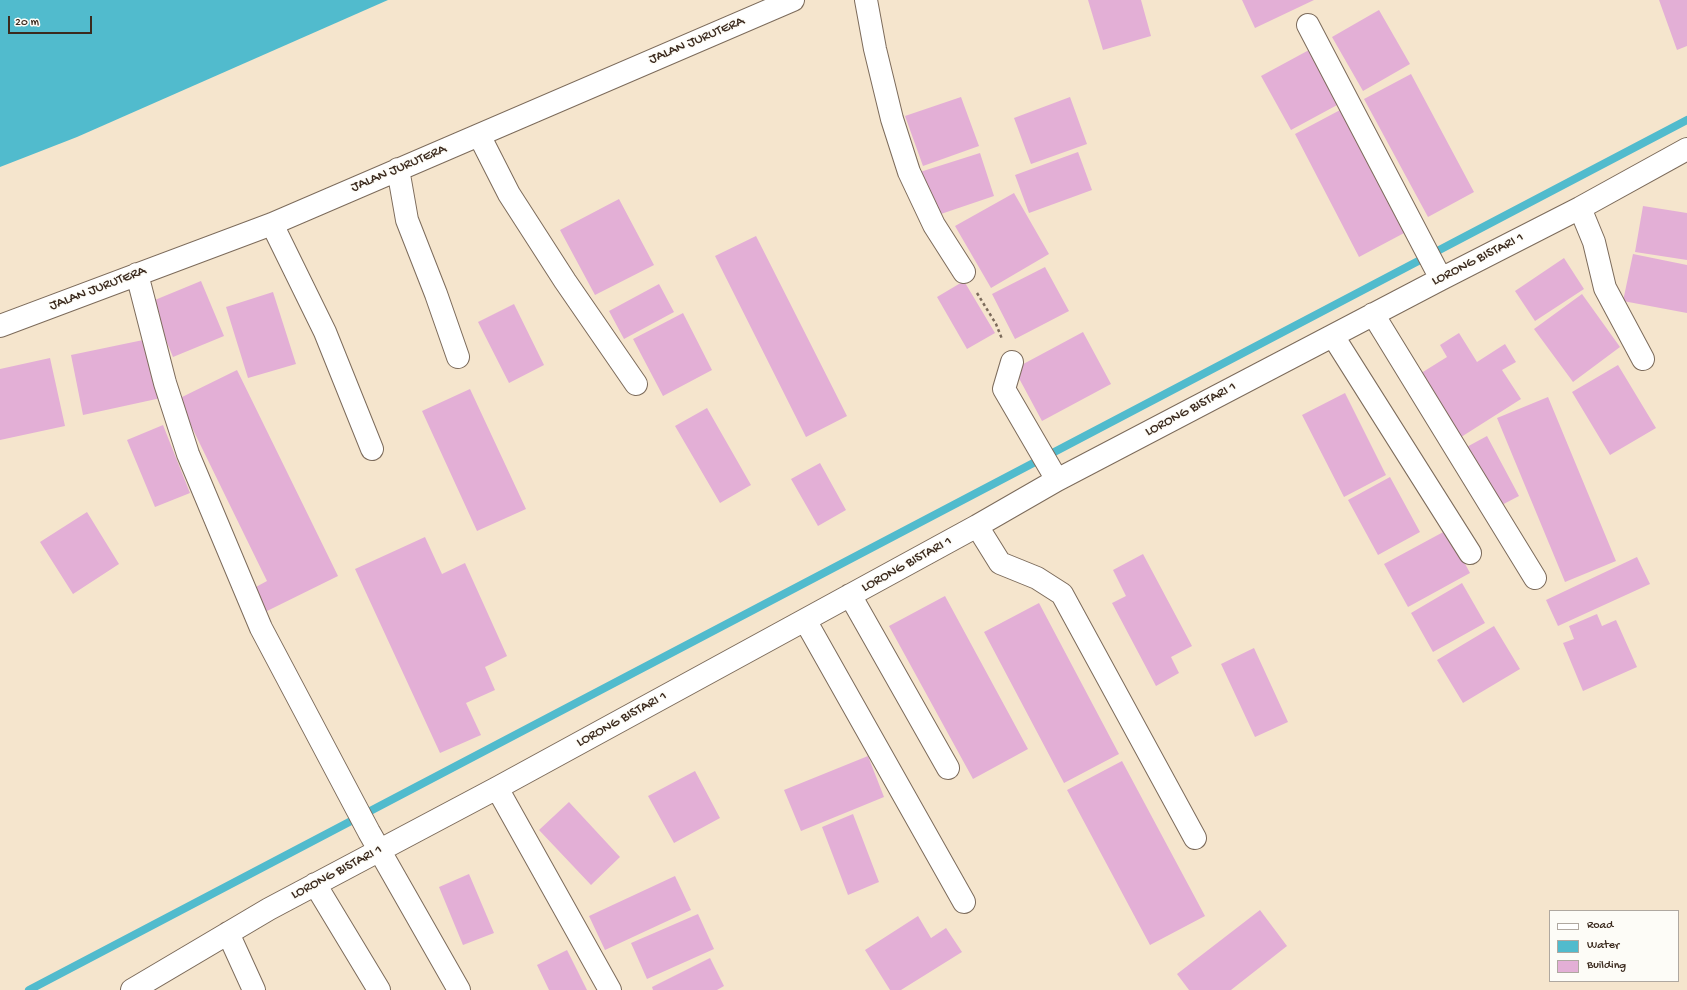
<!DOCTYPE html>
<style>
body{margin:0}
#map{position:relative;width:1687px;height:990px;overflow:hidden;background:#f5e5cd;font-family:"Gochi Hand",sans-serif}
canvas{display:block}
.legend{position:absolute;left:1549px;top:910px;width:130px;height:72px;box-sizing:border-box;background:#fdfcf7;border:1px solid #afa8a0;margin:0;padding:5px 7px;list-style:none;font-size:12px;color:#3b2a1e}
.legend li{display:flex;align-items:center;gap:8px;height:20px}
.legend b{width:20px;border:1px solid #afa8a0}
.scale{position:absolute;left:8px;top:16px;width:84px;height:18px;box-sizing:border-box;border:2px solid #3b2a1e;border-top:0;padding-left:5px;font-size:12px;line-height:14px;white-space:nowrap;color:#3b2a1e;-webkit-text-stroke:3px #fdfcf7;paint-order:stroke}
</style>
<div id="map">
<canvas width="1687" height="990"></canvas>
<ul class="legend">
<li><b style="height:5px;background:#fff"></b>Road</li>
<li><b style="height:11px;background:#51bbcd"></b>Water</li>
<li><b style="height:11px;background:#e3afd6"></b>Building</li>
</ul>
<div class="scale">20 m</div>
</div>
<script>
const ctx = document.querySelector('canvas').getContext('2d');
ctx.lineJoin = 'round';
function fill(path, color) {
  ctx.fillStyle = color;
  ctx.fill(path, 'evenodd');
}
function poly(rows) {
  const path = new Path2D();
  for (const r of rows) {
    path.moveTo(r[0], r[1]);
    for (let i = 2; i < r.length; i += 2) path.lineTo(r[i], r[i + 1]);
  }
  return path;
}
function strokePath(path, color, width, dash) {
  ctx.strokeStyle = color;
  ctx.lineWidth = width;
  ctx.lineCap = dash ? 'butt' : 'round';
  ctx.setLineDash(dash || []);
  ctx.stroke(path);
}
function write(font, color, halo, rows, align = 'center') {
  ctx.font = font + ' "Gochi Hand",sans-serif';
  ctx.lineWidth = 3;
  ctx.setLineDash([]);
  ctx.textBaseline = 'middle';
  ctx.strokeStyle = halo;
  ctx.fillStyle = color;
  for (const [text, x, y, turn = 0] of rows) {
    ctx.save();
    ctx.translate(x, y);
    ctx.rotate((+turn || 0) * Math.PI / 180);
    ctx.textAlign = isNaN(turn) ? turn : align;
    if (halo) ctx.strokeText(text, 0, 0);
    ctx.fillText(text, 0, 0);
    ctx.restore();
  }
}
fill(poly([
 [0,0,388,0,77,137,0,167]
]), '#51bbcd');
strokePath(poly([
 [29,990,1687,120]
]), '#51bbcd', 8);
fill(poly([
 [1088,0,1141,0,1151,36,1103,50],
 [1242,0,1314,0,1255,28],
 [1659,0,1687,0,1687,46,1677,50],
 [1379,10,1410,64,1363,91,1332,37],
 [1309,50,1339,104,1291,130,1261,76],
 [1411,74,1474,192,1428,217,1364,99],
 [961,97,979,146,923,166,905,116],
 [1070,97,1087,144,1031,164,1014,118],
 [1342,109,1406,232,1359,257,1295,134],
 [1078,152,1092,190,1029,213,1015,175],
 [980,153,994,196,935,216,920,172],
 [1014,193,1049,254,991,288,955,226],
 [619,199,654,265,595,295,560,230],
 [1643,206,1687,213,1687,260,1635,252],
 [756,236,847,416,806,437,715,256],
 [1633,254,1687,265,1687,313,1623,301],
 [1564,258,1584,289,1535,321,1515,291],
 [1045,267,1069,311,1015,339,992,294],
 [201,281,224,336,173,357,150,302],
 [964,281,995,333,967,349,937,297],
 [659,284,674,312,624,339,609,311],
 [273,292,296,364,248,378,226,307],
 [1582,294,1620,347,1573,382,1534,329],
 [514,304,544,365,509,383,478,322],
 [683,313,712,370,663,396,633,339],
 [1083,332,1111,384,1042,421,1014,369],
 [1459,333,1477,362,1505,344,1516,362,1502,370,1521,399,1458,439,1418,375,1447,357,1440,345],
 [148,339,161,398,83,415,71,355],
 [50,358,65,426,0,440,0,369],
 [1618,365,1656,428,1610,455,1572,392],
 [237,370,338,576,265,612,254,588,267,581,178,399],
 [470,389,526,509,477,531,422,411],
 [1345,393,1386,475,1344,497,1302,415],
 [1548,397,1616,561,1565,582,1497,418],
 [707,408,751,485,720,503,675,426],
 [163,425,190,493,155,507,127,440],
 [1487,436,1519,496,1494,509,1463,449],
 [820,463,846,510,818,526,791,479],
 [1390,477,1420,532,1378,555,1348,500],
 [87,512,119,564,73,594,40,542],
 [1447,530,1470,573,1408,607,1384,564],
 [425,537,442,574,465,563,507,656,485,667,495,690,466,703,481,735,440,753,355,569],
 [1143,554,1192,646,1171,657,1179,673,1156,686,1112,603,1126,596,1113,570],
 [1637,557,1650,584,1558,626,1546,600],
 [1462,583,1485,623,1433,652,1411,613],
 [945,596,1028,749,973,779,889,626],
 [1039,603,1119,754,1064,783,984,632],
 [1597,614,1602,626,1616,620,1637,667,1583,691,1563,643,1574,639,1569,626],
 [1494,626,1520,669,1463,703,1437,660],
 [1254,648,1288,722,1255,737,1221,664],
 [868,756,884,797,801,831,784,790],
 [1122,761,1205,916,1150,945,1067,790],
 [695,771,720,818,674,843,648,796],
 [569,802,620,857,591,885,539,830],
 [853,814,879,882,848,895,822,827],
 [469,874,494,933,463,945,439,887],
 [675,876,691,910,605,950,589,916],
 [1260,910,1287,946,1231,990,1189,990,1177,974],
 [698,914,714,949,647,979,631,943],
 [918,916,931,938,946,928,962,952,901,990,890,990,865,950],
 [567,950,587,990,549,990,537,965],
 [710,958,724,986,717,990,653,990,652,987]
]), '#e3afd6');
const minor = poly([
 [866,0,875,49,892,119,909,172,934,225,964,272],
 [1308,25,1441,279],
 [479,135,509,194,565,281,636,384],
 [398,169,407,220,436,294,458,357],
 [1580,208,1594,242,1605,288,1643,359],
 [272,224,325,332,372,449],
 [137,274,165,383,188,454,261,628,369,832,459,990],
 [1373,314,1535,578],
 [0,326,272,224,793,0],
 [1333,336,1470,553],
 [1012,362,1004,389,1057,480],
 [977,526,1000,563,1037,578,1062,594,1195,838],
 [850,595,948,768],
 [805,620,964,902],
 [497,788,610,990],
 [315,884,379,990],
 [228,933,254,990],
 [132,990,269,909,497,788,977,526,1057,480,1441,279,1580,208,1687,149]
]);
strokePath(minor, '#7c6b5b', 24);
strokePath(poly([
 [977,293,996,324,1002,339]
]), '#7c6b5b', 2.5, [3, 3]);
strokePath(minor, '#fff', 22);
write('14px', '#3b2a1e', '#fdfcf7', [
 ["JALAN JURUTERA",697,41,-23],
 ["JALAN JURUTERA",399,169,-23],
 ["LORONG BISTARI 1",1478,260,-27],
 ["JALAN JURUTERA",98,289,-21],
 ["LORONG BISTARI 1",1191,410,-28],
 ["LORONG BISTARI 1",907,565,-29],
 ["LORONG BISTARI 1",622,720,-29],
 ["LORONG BISTARI 1",337,873,-28]
]);
</script>
